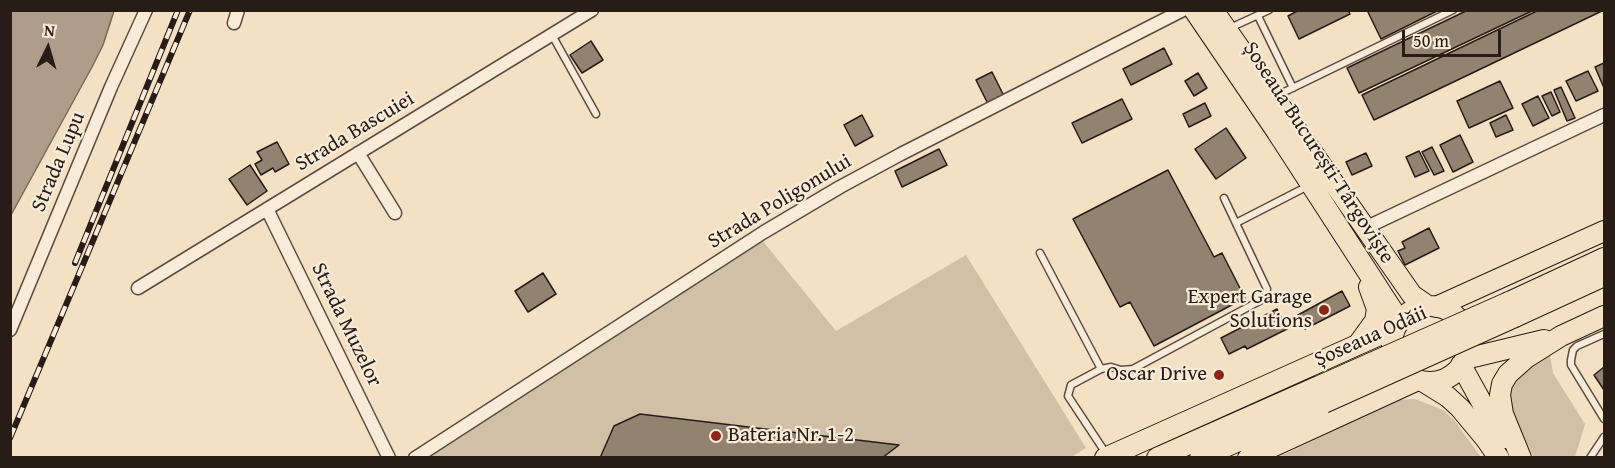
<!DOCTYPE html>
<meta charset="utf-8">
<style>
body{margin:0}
#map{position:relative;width:1615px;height:468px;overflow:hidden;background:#f4e1c4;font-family:"Gentium Book Plus",serif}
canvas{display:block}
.frame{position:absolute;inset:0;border:12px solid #271c16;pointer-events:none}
.north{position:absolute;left:18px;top:18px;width:60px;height:60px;-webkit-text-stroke:4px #f8ecd9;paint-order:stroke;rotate:5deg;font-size:16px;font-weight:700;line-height:24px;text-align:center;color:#271c16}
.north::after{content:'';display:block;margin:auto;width:21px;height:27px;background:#271c16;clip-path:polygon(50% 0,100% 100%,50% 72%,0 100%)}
.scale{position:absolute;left:1402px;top:30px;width:99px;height:27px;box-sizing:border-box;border:3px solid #271c16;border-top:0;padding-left:8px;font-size:18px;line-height:21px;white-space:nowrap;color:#271c16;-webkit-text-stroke:4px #f8ecd9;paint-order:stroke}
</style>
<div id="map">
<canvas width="1615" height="468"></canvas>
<div class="frame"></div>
<div class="north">N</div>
<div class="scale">50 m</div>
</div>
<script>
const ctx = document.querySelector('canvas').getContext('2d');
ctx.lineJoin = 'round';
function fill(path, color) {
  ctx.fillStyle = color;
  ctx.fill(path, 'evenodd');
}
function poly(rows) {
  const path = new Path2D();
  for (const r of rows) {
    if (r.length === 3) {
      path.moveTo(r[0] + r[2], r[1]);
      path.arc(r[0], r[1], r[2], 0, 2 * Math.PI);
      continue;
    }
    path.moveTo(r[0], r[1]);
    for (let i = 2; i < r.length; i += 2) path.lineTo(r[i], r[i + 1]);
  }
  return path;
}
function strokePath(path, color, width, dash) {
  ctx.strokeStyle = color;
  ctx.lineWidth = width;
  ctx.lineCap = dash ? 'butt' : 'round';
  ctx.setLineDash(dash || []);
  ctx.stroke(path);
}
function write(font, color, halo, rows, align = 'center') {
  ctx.font = font + ' "Gentium Book Plus",serif';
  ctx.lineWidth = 4.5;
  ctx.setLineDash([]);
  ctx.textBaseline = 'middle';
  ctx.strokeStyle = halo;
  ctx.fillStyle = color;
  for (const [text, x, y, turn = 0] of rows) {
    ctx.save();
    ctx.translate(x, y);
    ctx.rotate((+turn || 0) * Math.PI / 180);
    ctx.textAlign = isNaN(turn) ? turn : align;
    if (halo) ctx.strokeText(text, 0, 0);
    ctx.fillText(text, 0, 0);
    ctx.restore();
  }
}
fill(poly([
 [762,240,836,331,966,255,1086,448,1070,458,416,458],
 [1550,355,1553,373,1585,424,1575,457,1534,457,1512,416,1509,402,1510,387,1517,375],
 [1415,399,1443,410,1454,420,1481,457,1277,458,1397,400]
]), '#d1c0a6');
const water = poly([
 [11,10,114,11,103,45,92,67,11,215,11,10]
]);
fill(water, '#ae9e89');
strokePath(water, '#786a5b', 1.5);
const building = poly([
 [1299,10,1348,10,1350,14,1299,39,1288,16,1299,10],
 [1367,10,1439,10,1381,39,1367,10],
 [1468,10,1534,10,1359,93,1347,68,1468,10],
 [1539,10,1604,10,1374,120,1362,95,1539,10],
 [591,41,603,60,582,73,570,55,591,41],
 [1164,48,1172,64,1131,85,1123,69,1164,48],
 [1604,63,1604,88,1595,67,1604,63],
 [1588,71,1598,91,1576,101,1566,81,1588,71],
 [992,72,1004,96,988,104,976,80,992,72],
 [1198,73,1207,88,1194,96,1185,81,1198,73],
 [1500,81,1513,108,1469,128,1457,101,1500,81],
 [1561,87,1575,118,1567,121,1554,90,1561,87],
 [1551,92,1560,112,1552,116,1542,96,1551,92],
 [1538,96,1549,118,1533,126,1522,104,1538,96],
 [1122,99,1132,119,1082,143,1072,123,1122,99],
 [1205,103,1211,116,1189,127,1183,114,1205,103],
 [862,115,873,136,855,146,844,125,862,115],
 [1506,115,1513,130,1496,137,1490,123,1506,115],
 [1226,128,1246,158,1216,179,1195,149,1226,128],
 [1460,135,1473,162,1453,172,1440,145,1460,135],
 [277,142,289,164,275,172,273,168,261,175,255,164,262,160,257,152,277,142],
 [1432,147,1444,171,1434,175,1422,152,1432,147],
 [939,149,947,165,902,187,895,171,939,149],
 [1419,151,1429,171,1415,177,1406,157,1419,151],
 [1366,153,1372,166,1352,175,1346,162,1366,153],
 [250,165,267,191,247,205,229,179,250,165],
 [1168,170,1214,257,1222,253,1245,298,1154,346,1130,302,1120,307,1073,219,1168,170],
 [1429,228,1439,248,1405,265,1398,251,1405,248,1402,242,1429,228],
 [543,273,556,294,528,312,515,291,543,273],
 [1342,291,1350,306,1305,329,1298,315,1342,291],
 [1277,309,1287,329,1247,349,1245,346,1229,354,1221,338,1277,309],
 [1604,367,1604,390,1594,375,1604,367],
 [640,414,899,445,882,458,600,458,614,426,640,414]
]);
fill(building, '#928270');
strokePath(building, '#271c16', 1.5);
const service = poly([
 [1258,16,1293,88],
 [1230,28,1269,10],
 [552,35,596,114],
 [1276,96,1453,10],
 [1236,223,1308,186],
 [1040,253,1101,369,1111,367,1121,370,1133,369,1265,298,1267,289,1224,198],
 [1604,334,1577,346,1573,350,1571,360,1571,365,1604,419],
 [1101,369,1071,385,1068,396,1107,455],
 [1590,458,1604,437]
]);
const minor = poly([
 [234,23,238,10],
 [358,153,395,213],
 [267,209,389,458],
 [1365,228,1604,115],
 [138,288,592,10],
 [10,330,111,87,146,10],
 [415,458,764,232,840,187,901,154,1183,10]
]);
const primary = poly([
 [1194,10,1277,132,1393,311,1398,323],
 [1213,10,1412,295,1428,306],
 [1509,302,1604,258],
 [1430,344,38],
 [1436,307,1604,231],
 [1515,317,1604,276],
 [1359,343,1375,321,1377,309,1369,287],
 [1465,359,1544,340],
 [1461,365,1482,403,1504,438],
 [1424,382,1448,397,1460,408,1485,438,1499,458],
 [1105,458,1395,328],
 [1157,458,1317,387],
 [1200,458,1324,403],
 [1248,458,1418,380],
 [1521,458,1503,414,1500,395,1502,384,1508,374,1526,358,1561,336,1604,316]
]);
strokePath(service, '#5a4d42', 9);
strokePath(minor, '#5a4d42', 15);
strokePath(primary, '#271c16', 22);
strokePath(service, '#f8ecd9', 6);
strokePath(minor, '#f8ecd9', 12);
strokePath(primary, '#f4e1c4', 20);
const rail = poly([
 [75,263,178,10],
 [10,438,190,10]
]);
strokePath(rail, '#271c16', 6);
strokePath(rail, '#f8ecd9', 4, [11]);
const primaryBridge = poly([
 [1317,387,1509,302],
 [1324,403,1515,317]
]);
strokePath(primaryBridge, '#271c16', 22, []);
strokePath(primaryBridge, '#f4e1c4', 20);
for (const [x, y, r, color] of [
 [1324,310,6,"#8f2418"],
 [1219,375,6,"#8f2418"],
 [716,436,6,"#8f2418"]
]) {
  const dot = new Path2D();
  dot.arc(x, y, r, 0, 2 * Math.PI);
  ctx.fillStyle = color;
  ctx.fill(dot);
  strokePath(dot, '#f8ecd9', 2);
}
write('21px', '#271c16', '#f8ecd9', [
 ["Strada Bascuiei",355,132,-31],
 ["Șoseaua București-Târgoviște",1318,153,57],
 ["Strada Lupu",59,162,-67],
 ["Strada Poligonului",780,202,-31],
 ["Strada Muzelor",346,325,64],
 ["Șoseaua Odăii",1371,337,-24]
]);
write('21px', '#271c16', '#f8ecd9', [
 ["Expert Garage",1312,298],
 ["Solutions",1312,322],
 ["Oscar Drive",1207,375],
 ["Bateria Nr. 1-2",728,436,"left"]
], 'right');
</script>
